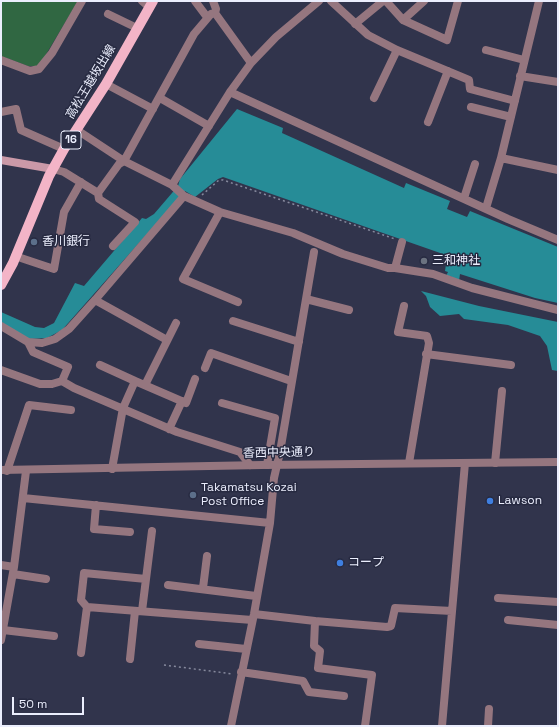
<!DOCTYPE html>
<meta charset="utf-8">
<style>
body{margin:0}
#map{position:relative;width:559px;height:727px;overflow:hidden;background:#31344c;font-family:"Space Grotesk",sans-serif}
canvas{display:block}
.frame{position:absolute;inset:0;border:2px solid #ebeefd;pointer-events:none}
.scale{position:absolute;left:12px;top:697px;width:72px;height:18px;box-sizing:border-box;border:2px solid #ebeefd;border-top:0;padding-left:5px;font-size:12px;line-height:14px;white-space:nowrap;color:#ebeefd;-webkit-text-stroke:3px #272a41;paint-order:stroke}
</style>
<div id="map">
<canvas width="559" height="727"></canvas>
<div class="frame"></div>
<div class="scale">50 m</div>
</div>
<script>
const ctx = document.querySelector('canvas').getContext('2d');
ctx.lineJoin = 'round';
function fill(path, color) {
  ctx.fillStyle = color;
  ctx.fill(path, 'evenodd');
}
function poly(rows) {
  const path = new Path2D();
  for (const r of rows) {
    path.moveTo(r[0], r[1]);
    for (let i = 2; i < r.length; i += 2) path.lineTo(r[i], r[i + 1]);
  }
  return path;
}
function strokePath(path, color, width, dash) {
  ctx.strokeStyle = color;
  ctx.lineWidth = width;
  ctx.lineCap = dash ? 'butt' : 'round';
  ctx.setLineDash(dash || []);
  ctx.stroke(path);
}
function write(font, color, halo, rows, align = 'center') {
  ctx.font = font + ' "Space Grotesk","Noto Sans JP",sans-serif';
  ctx.lineWidth = 3;
  ctx.setLineDash([]);
  ctx.textBaseline = 'middle';
  ctx.strokeStyle = halo;
  ctx.fillStyle = color;
  for (const [text, x, y, turn = 0] of rows) {
    ctx.save();
    ctx.translate(x, y);
    ctx.rotate((+turn || 0) * Math.PI / 180);
    ctx.textAlign = isNaN(turn) ? turn : align;
    if (halo) ctx.strokeText(text, 0, 0);
    ctx.fillText(text, 0, 0);
    ctx.restore();
  }
}
fill(poly([
 [1,1,78,1,39,66,28,66,1,56]
]), '#306742');
fill(poly([
 [237,109,283,128,282,133,404,188,406,183,450,201,447,209,467,217,470,211,558,247,558,303,535,298,460,274,459,281,450,276,449,277,446,276,448,272,445,271,447,258,443,254,223,177,218,179,195,197,185,191,62,330,47,338,29,339,1,323,1,312,35,327,44,328,54,323,75,283,84,286,142,218,146,219,154,214,178,186,180,179],
 [421,291,479,306,558,322,558,371,552,370,547,346,540,336,508,325,464,319,459,314,440,316,430,307,426,296]
]), '#268c97');
strokePath(poly([
 [202,195,219,180,223,180,395,239],
 [164,665,233,674]
]), '#86899d', 1.5, [2, 3]);
strokePath(poly([
 [142,1,149,7],
 [195,1,207,17],
 [213,1,216,9,215,13],
 [331,1,368,35,397,50,469,80,470,89,515,101],
 [386,1,403,20,424,1],
 [108,14,137,28],
 [403,20,447,40,458,1],
 [355,24,383,1],
 [486,50,524,60],
 [1,60,30,71,39,69,52,53,82,1],
 [520,76,558,82],
 [106,84,153,109],
 [230,92,508,219,558,240],
 [160,98,209,126],
 [374,98,397,50],
 [471,107,511,117],
 [1,112,16,109,21,130,64,149],
 [428,122,448,71],
 [77,130,124,161,194,34,211,14,215,13,251,63],
 [501,158,558,170],
 [53,169,64,172,98,193,119,164,124,161,172,185,230,92,251,63,276,37,319,1],
 [172,185,184,196,220,212,293,233,343,254,388,268,395,268],
 [98,193,99,199,135,222,113,246],
 [464,198,475,164],
 [486,208,501,158,539,1],
 [220,212,183,279,238,302],
 [402,242,395,268,433,274,472,288,558,310],
 [15,256,54,269,64,212,81,182],
 [306,299,349,310],
 [95,300,167,340],
 [404,306,398,332,427,336,429,343,409,463],
 [233,321,299,342],
 [1,326,28,342,42,343,55,339,69,329,95,300,184,196],
 [426,354,511,365],
 [100,365,135,381,123,408,112,469],
 [205,368,211,353,291,381],
 [1,370,40,384,52,384,62,381,68,367,33,352,28,342],
 [62,381,74,388,177,432,240,452,250,465],
 [135,381,186,403,195,379],
 [145,385,176,323],
 [222,403,275,418,267,465],
 [169,429,182,401],
 [495,463,502,391],
 [7,471,29,405,71,410],
 [23,498,270,523],
 [96,505,94,529,130,532],
 [1,565,14,567],
 [13,574,46,579],
 [168,585,256,596],
 [203,588,207,556],
 [498,598,558,602],
 [87,607,252,620],
 [142,611,152,531],
 [254,614,315,621,314,646,320,651,318,668,372,675,365,726],
 [508,620,558,625],
 [315,621,387,627,391,626,395,608,452,611],
 [3,630,54,636],
 [1,640,14,567,26,471],
 [199,644,246,649],
 [81,653,87,607,81,600,84,573,146,579],
 [130,659,135,611],
 [241,672,303,681,309,692,344,696],
 [231,726,254,614,270,523,274,478,280,452,314,252],
 [442,726,465,463],
 [488,726,489,709]
]), '#95767f', 8);
strokePath(poly([
 [1,470,262,465,558,462]
]), '#95767f', 8);
strokePath(poly([
 [1,160,53,169]
]), '#ca99a8', 8);
strokePath(poly([
 [1,285,13,263,49,176,64,149,106,84,153,1]
]), '#f3b4c7', 10);
for (const [x, y, r, color] of [
 [34,242,4,"#5c6f8a"],
 [424,261,4,"#6b7280"],
 [193,495,4,"#5c6f8a"],
 [490,501,4,"#3f7fe0"],
 [340,563,4,"#3f7fe0"]
]) {
  const dot = new Path2D();
  dot.arc(x, y, r, 0, 2 * Math.PI);
  ctx.fillStyle = color;
  ctx.fill(dot);
  strokePath(dot, '#272a41', 1.5);
}
for (const [x, y, w] of [
 [71,140,20]
]) {
  const box = new Path2D();
  box.roundRect(x - w / 2, y - 9, w, 18, 3);
  ctx.fillStyle = '#272a41';
  ctx.fill(box);
  strokePath(box, '#ebeefd', 1);
}
write('bold 11px', '#ebeefd', null, [
 ["16",71,140]
]);
write('12px', '#ebeefd', '#272a41', [
 ["高松王越坂出線",91,82,-59],
 ["香西中央通り",279,453,-1]
]);
write('12px', '#ebeefd', '#272a41', [
 ["香川銀行",42,242],
 ["三和神社",432,261],
 ["Takamatsu Kozai",201,488],
 ["Post Office",201,502],
 ["Lawson",498,501],
 ["コープ",348,563]
], 'left');
</script>
